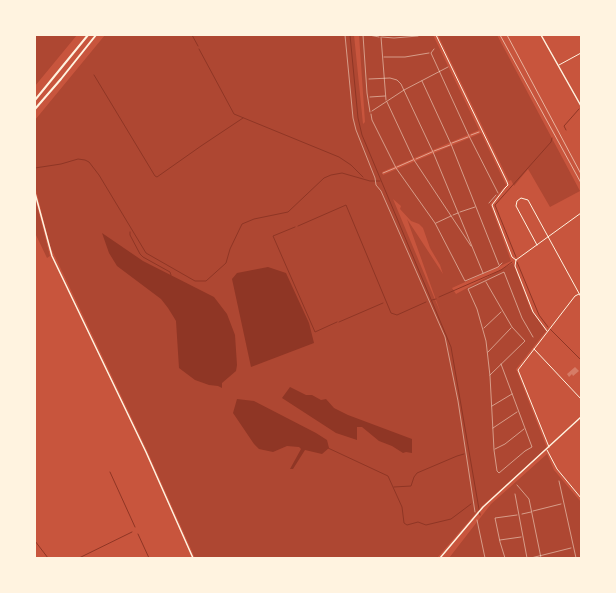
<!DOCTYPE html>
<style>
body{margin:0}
#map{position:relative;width:616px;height:593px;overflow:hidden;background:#c8553d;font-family:"DM Sans",sans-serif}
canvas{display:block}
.frame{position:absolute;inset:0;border:36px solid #fff3e0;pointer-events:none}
</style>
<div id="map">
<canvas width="616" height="593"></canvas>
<div class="frame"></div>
</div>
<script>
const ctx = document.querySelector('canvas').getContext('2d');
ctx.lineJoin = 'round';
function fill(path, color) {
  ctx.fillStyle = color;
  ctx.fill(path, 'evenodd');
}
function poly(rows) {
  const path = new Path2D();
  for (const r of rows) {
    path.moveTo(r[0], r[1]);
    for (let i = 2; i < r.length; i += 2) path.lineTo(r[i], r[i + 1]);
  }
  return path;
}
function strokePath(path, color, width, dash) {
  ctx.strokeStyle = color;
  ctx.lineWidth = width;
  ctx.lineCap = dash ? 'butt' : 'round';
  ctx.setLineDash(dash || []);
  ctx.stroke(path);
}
fill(poly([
 [35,35,77,35,35,86],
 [105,35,354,35,363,124,365,122,359,35,433,35,479,130,382,172,383,175,481,133,506,185,490,204,511,261,452,288,456,294,513,263,530,308,546,331,516,369,547,448,482,506,437,558,195,558,146,448,50,246,35,186,35,120],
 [393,199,401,206,400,209,411,221,419,224,423,228,430,248,440,265,443,274,407,219,441,314],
 [438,35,497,35,580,191,550,207,528,169,514,186,511,180,509,181],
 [35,198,50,256,47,258,35,233],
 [547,454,554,470,581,502,581,558,449,558,491,504]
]), '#ae4732');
fill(poly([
 [102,233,143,261,214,297,227,314,235,335,237,365,236,371,222,383,222,388,218,386,209,385,195,380,179,368,176,321,173,316,168,308,161,299,117,266,109,253],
 [268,267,286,273,309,323,314,343,251,367,232,279,237,273],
 [290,387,306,395,312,395,321,400,326,399,334,408,348,415,412,439,412,453,406,452,403,453,392,446,379,441,362,427,357,427,357,440,336,433,282,398],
 [237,399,254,401,316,433,327,440,329,448,322,454,305,450,293,469,290,469,301,449,299,447,287,446,273,452,259,449,254,444,233,413]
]), '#8f3625');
strokePath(poly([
 [192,35,198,46],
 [350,35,358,118,362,135,451,347,480,515],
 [199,49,234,114,339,157,351,165,363,177],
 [94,75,155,176,157,177,201,146,243,118],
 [566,130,564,126,579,109],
 [35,168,61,164,78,159,85,160,89,162,99,175,146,253,195,281,206,281,226,263,230,249,242,224,254,219,288,212,324,178,331,175,342,173,370,181,380,181],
 [298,226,346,205,391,313,397,315,426,302],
 [295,227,273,236,315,332,337,322],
 [130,232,130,235,140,254,143,257,170,272,171,275],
 [516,257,495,205,551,142,552,138],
 [517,262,539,315,548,327],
 [439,297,501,270,512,262],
 [432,300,436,299],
 [339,322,383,303],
 [550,329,581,360],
 [328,448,388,476,402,507,404,523,407,525,418,522,426,525,451,519,471,504],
 [110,472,135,527],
 [394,487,411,486,414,477,417,473,457,456,464,454],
 [138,534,149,558],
 [35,541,48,558],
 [79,558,132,532]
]), '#8f3625', 1);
fill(poly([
 [575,367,579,371,573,376,572,374,569,377,567,374]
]), '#d67c66');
strokePath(poly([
 [345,35,353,118,356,130,375,178,376,185,381,191,445,337,458,401,475,512],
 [369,35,379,37],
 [381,37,386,100],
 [382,37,394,38,418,36],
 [434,49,431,53,469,136,498,193],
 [384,57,405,57,429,53],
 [369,79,390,78,397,80,401,84,433,152,483,273],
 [422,81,451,144,499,265],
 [370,97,385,96],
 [387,102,414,160,471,246],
 [372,111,404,90,448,67],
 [371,114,372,120,396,168,435,223,465,281,498,267,502,263],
 [471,135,479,132],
 [452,143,468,137],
 [434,151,450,145],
 [416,159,432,152],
 [397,167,413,160],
 [383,173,395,168],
 [489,203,496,195],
 [460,212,475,207],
 [453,215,458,213],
 [436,223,451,216],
 [486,282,512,327,525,341,490,375],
 [484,328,501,312],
 [488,352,511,328],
 [501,364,532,447,525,451,499,473,497,471,494,450,490,376,486,341,477,309,468,289,504,272,522,318,533,337],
 [492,406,512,394],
 [493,428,517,412],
 [495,449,505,444,524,429],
 [517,485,529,499,541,558],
 [533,511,561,504],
 [522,514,531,512],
 [477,520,485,558],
 [500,540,521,537],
 [505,558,500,542,495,518,517,515],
 [531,558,571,548]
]), '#fff3e0', 0.5);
strokePath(poly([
 [363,35,367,93,370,112],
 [559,481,576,558],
 [515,494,527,558]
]), '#fff3e0', 0.5);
strokePath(poly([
 [436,35,507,182,508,185,505,188,492,205,512,257,516,260],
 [559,65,581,53],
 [537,245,516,206,517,201,521,198,528,200,581,297],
 [516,260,581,213],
 [516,260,515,266,533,312,547,331],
 [534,349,581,399],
 [549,447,518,370,575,296,579,294],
 [547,450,557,469,581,498]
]), '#fff3e0', 1);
strokePath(poly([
 [541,35,581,106]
]), '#fff3e0', 1.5);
strokePath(poly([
 [35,193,52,256,146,452,193,558],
 [440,558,483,507,581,417]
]), '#fff3e0', 1.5);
strokePath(poly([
 [35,100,88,35],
 [35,109,61,79,96,35]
]), '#fff3e0', 2);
strokePath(poly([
 [500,35,581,183]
]), '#e9b49f', 1);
strokePath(poly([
 [507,35,581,174]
]), '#e9b49f', 1);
</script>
